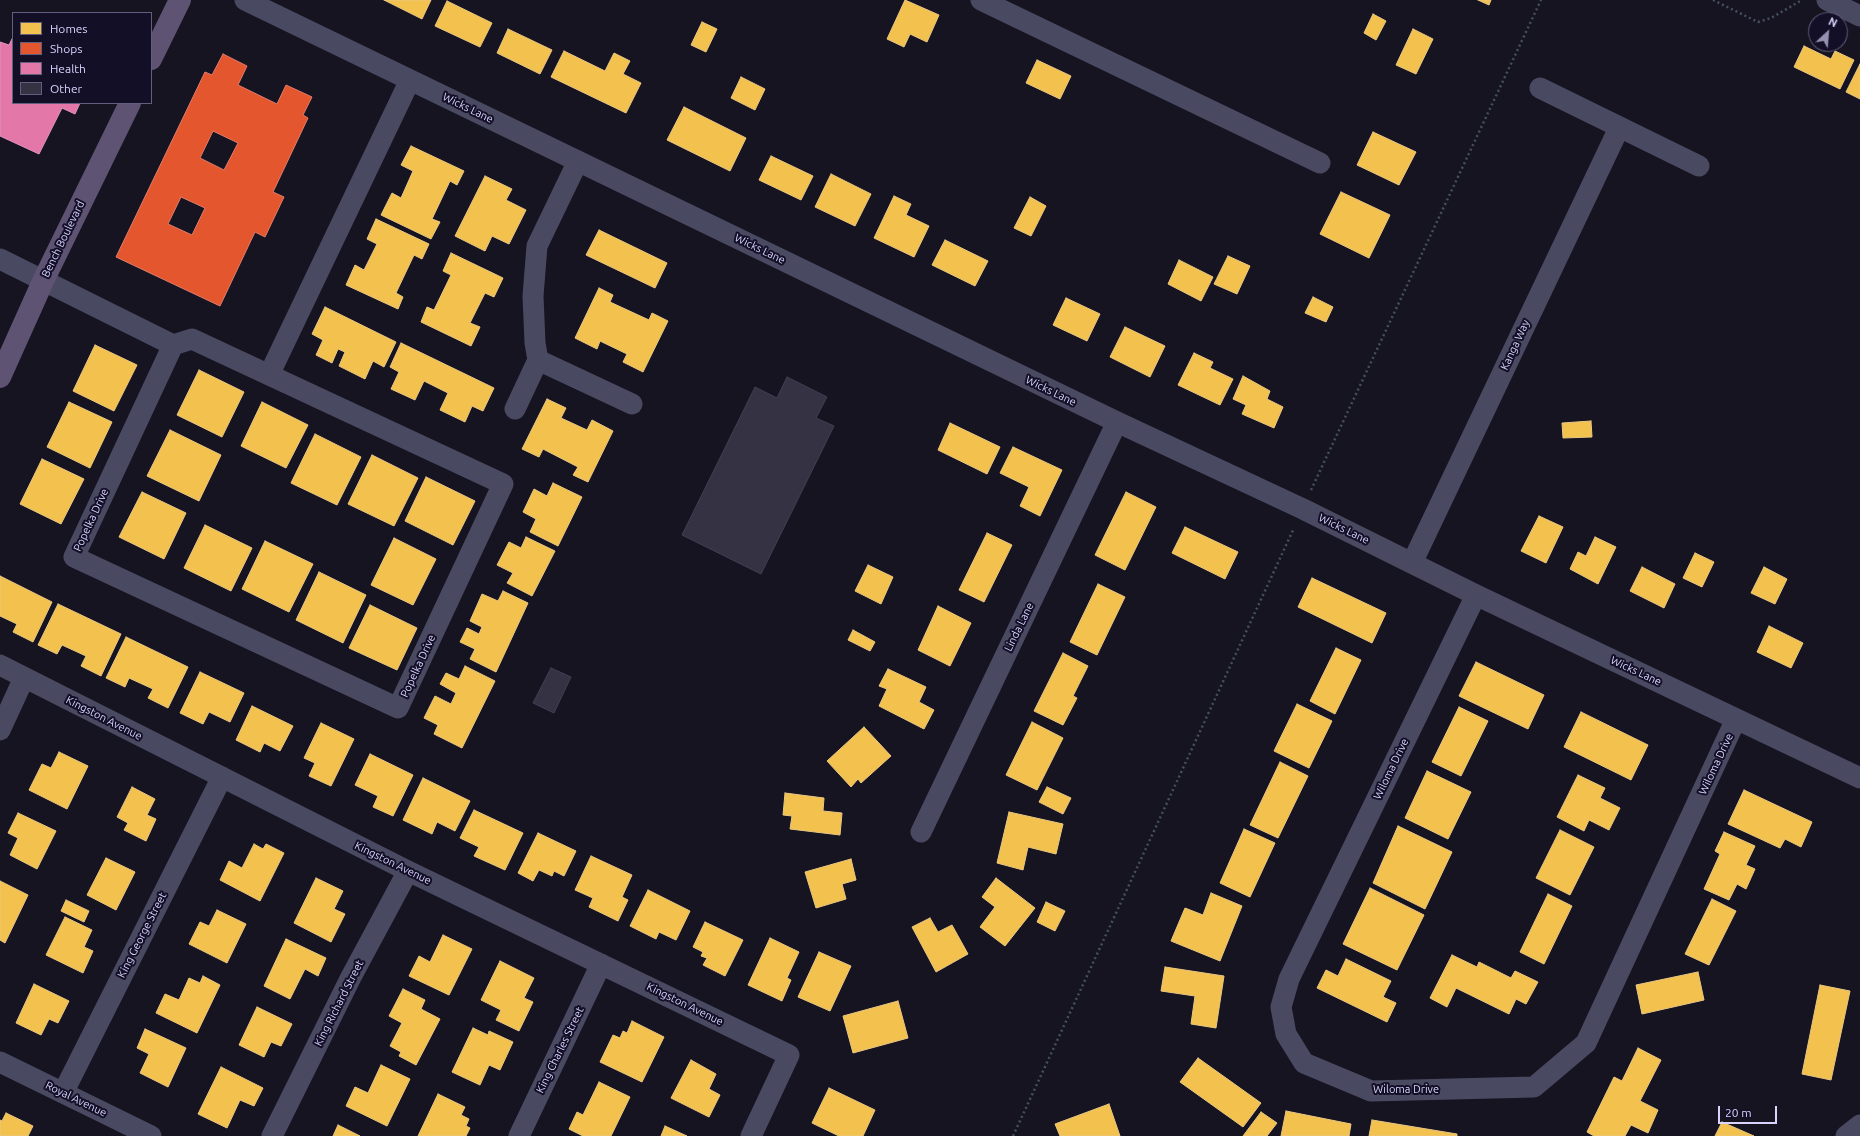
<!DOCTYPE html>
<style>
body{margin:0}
#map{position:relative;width:1860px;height:1136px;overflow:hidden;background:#161421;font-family:Ubuntu,sans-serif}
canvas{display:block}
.legend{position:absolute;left:12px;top:12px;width:140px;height:92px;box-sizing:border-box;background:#130f26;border:1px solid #625e7d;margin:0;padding:5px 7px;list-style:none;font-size:12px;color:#d9d4ff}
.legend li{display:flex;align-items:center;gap:8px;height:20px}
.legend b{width:20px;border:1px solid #625e7d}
.north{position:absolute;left:1808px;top:12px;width:40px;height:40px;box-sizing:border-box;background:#130f26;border:1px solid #625e7d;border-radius:50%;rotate:26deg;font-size:11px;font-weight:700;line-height:16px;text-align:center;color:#d9d4ff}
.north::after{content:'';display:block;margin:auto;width:14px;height:18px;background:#9591b1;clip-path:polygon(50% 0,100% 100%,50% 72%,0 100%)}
.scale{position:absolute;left:1718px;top:1106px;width:59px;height:18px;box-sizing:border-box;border:2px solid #d9d4ff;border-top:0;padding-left:5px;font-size:12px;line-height:14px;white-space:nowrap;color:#d9d4ff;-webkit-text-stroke:3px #130f26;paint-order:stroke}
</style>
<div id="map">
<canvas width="1860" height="1136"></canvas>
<ul class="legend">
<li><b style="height:11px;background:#f2c14e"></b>Homes</li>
<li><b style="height:11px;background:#e4572e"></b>Shops</li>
<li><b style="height:11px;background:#e377a8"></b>Health</li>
<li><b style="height:11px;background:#343243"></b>Other</li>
</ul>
<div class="north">N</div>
<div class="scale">20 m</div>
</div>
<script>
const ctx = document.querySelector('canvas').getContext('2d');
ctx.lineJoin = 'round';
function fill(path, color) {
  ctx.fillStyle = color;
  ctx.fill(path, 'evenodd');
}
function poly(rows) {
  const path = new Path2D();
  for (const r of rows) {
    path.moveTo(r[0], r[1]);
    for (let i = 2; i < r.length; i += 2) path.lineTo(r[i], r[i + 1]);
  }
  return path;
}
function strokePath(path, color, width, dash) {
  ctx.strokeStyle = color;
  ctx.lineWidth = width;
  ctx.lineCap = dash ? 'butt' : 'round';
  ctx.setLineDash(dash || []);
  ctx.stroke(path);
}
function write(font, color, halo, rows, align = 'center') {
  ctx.font = font + ' Ubuntu,sans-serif';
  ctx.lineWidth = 4;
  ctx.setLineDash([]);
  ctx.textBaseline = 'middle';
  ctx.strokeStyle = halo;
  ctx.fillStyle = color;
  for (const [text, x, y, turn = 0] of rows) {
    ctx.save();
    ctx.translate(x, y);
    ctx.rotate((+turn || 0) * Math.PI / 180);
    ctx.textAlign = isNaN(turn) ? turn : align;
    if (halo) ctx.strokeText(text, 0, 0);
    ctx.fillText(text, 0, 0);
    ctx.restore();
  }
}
const homes = poly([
 [384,0,431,0,422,19,384,0],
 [905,0,939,15,927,42,910,34,904,47,887,39,905,0],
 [1478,0,1491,0,1489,5,1478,0],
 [447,1,492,23,480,47,435,26,447,1],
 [1373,14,1386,21,1376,40,1364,33,1373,14],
 [702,22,717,29,706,52,691,45,702,22],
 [508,29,552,50,540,74,497,53,508,29],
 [1413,29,1433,39,1416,74,1396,65,1413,29],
 [1804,46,1831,59,1835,51,1854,60,1840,89,1794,67,1804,46],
 [564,51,605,71,614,53,630,61,623,74,641,83,626,113,551,77,564,51],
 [1037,60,1071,76,1060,99,1026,83,1037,60],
 [1860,64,1860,99,1846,92,1860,64],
 [741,77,765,89,755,110,731,98,741,77],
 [684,107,746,138,730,171,667,140,684,107],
 [1373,132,1416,152,1399,185,1357,165,1373,132],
 [411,146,464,171,457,185,450,181,432,219,440,222,431,239,381,215,392,193,401,198,413,171,401,165,411,146],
 [771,156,813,176,801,200,759,180,771,156],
 [831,174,871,194,855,226,815,207,831,174],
 [485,176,512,189,506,200,526,210,509,244,492,236,485,251,455,236,485,176],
 [1341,192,1390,215,1369,258,1320,234,1341,192],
 [894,196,911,204,906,215,929,226,914,257,874,238,894,196],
 [1030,197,1046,206,1031,236,1014,228,1030,197],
 [376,219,429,244,422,259,414,255,396,293,403,297,398,309,346,285,355,265,364,270,377,244,367,239,376,219],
 [599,230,667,263,655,288,586,255,599,230],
 [945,240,988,261,975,286,932,265,945,240],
 [451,253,503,278,494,297,485,293,470,323,480,327,471,346,421,322,427,307,434,310,451,275,443,271,451,253],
 [1228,256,1250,266,1237,294,1214,284,1228,256],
 [1179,260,1213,277,1201,301,1168,284,1179,260],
 [599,288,613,295,610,302,649,320,652,313,668,321,643,372,623,362,627,354,600,341,597,349,575,338,599,288],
 [1313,297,1333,307,1326,322,1305,313,1313,297],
 [1066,298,1100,314,1087,341,1053,325,1066,298],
 [325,307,396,342,384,367,373,361,365,379,339,366,345,352,338,349,332,363,316,355,323,340,312,334,325,307],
 [1125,327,1165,346,1150,377,1110,357,1125,327],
 [401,343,494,388,483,411,472,406,465,422,440,410,448,393,424,381,415,400,391,389,399,372,390,367,401,343],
 [95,345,137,365,114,411,73,391,95,345],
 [1194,353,1213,362,1210,368,1233,379,1220,405,1178,385,1194,353],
 [199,370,244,392,222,437,177,415,199,370],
 [1243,376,1270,391,1267,399,1283,407,1274,428,1242,414,1246,405,1233,399,1243,376],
 [547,399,566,408,561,418,587,430,592,420,613,431,588,482,573,475,578,467,543,449,539,457,522,449,547,399],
 [69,402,112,422,90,468,47,447,69,402],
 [262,402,308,425,286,468,241,446,262,402],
 [1591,421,1592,437,1563,438,1562,423,1591,421],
 [950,423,1000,447,987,474,938,450,950,423],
 [170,430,221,455,199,501,147,476,170,430],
 [315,434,361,457,337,505,291,483,315,434],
 [1013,447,1062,470,1040,516,1020,506,1029,487,1000,473,1013,447],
 [372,455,418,478,394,526,348,504,372,455],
 [42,459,84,479,61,524,20,504,42,459],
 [426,477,475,501,453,545,405,521,426,477],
 [553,483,582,497,558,546,530,532,536,519,523,512,534,489,547,496,553,483],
 [142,492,186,513,164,559,119,537,142,492],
 [1126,492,1156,507,1125,570,1095,555,1126,492],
 [1539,516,1563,527,1546,563,1521,551,1539,516],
 [205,525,252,548,231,591,184,568,205,525],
 [1185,527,1238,552,1225,579,1172,553,1185,527],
 [987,533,1012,545,984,602,959,590,987,533],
 [526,537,555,551,532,596,507,583,513,573,497,565,509,542,521,548,526,537],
 [1595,537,1616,547,1598,584,1570,569,1578,552,1586,556,1595,537],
 [394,538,436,559,413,605,371,585,394,538],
 [265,541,313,564,289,612,242,589,265,541],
 [1695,553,1714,562,1702,587,1683,578,1695,553],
 [868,565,893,577,881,604,855,591,868,565],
 [1642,567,1675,584,1664,608,1630,591,1642,567],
 [1764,567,1787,579,1775,604,1751,593,1764,567],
 [319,572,366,595,343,643,296,620,319,572],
 [0,576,52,602,33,642,13,632,17,624,0,616,0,576],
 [1312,578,1386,613,1372,643,1298,607,1312,578],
 [1098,584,1125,597,1097,655,1070,642,1098,584],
 [503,591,528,603,496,672,470,659,475,649,460,642,467,628,479,634,482,627,470,621,482,594,498,601,503,591],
 [58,604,121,634,101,676,81,666,86,656,62,645,57,654,38,645,58,604],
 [370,605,417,628,397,670,349,648,370,605],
 [938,606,971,623,950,666,918,650,938,606],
 [1769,626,1803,643,1791,668,1757,652,1769,626],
 [853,630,875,642,870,651,848,640,853,630],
 [126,637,188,667,168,708,148,698,153,689,129,678,125,687,106,678,126,637],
 [1336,648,1361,660,1335,714,1310,701,1336,648],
 [1063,653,1088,666,1073,696,1077,698,1063,725,1034,711,1063,653],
 [1476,662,1544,695,1528,729,1459,696,1476,662],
 [465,666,495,681,462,748,434,734,438,725,424,718,435,696,451,704,456,693,440,684,446,673,459,679,465,666],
 [888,669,926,687,919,702,934,710,924,729,879,706,887,689,879,686,888,669],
 [200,672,244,693,230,722,209,712,203,724,180,713,200,672],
 [1297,704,1332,721,1309,768,1274,751,1297,704],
 [252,706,293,726,280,751,264,743,260,752,236,740,252,706],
 [1459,707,1488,721,1461,776,1432,762,1459,707],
 [1581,712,1648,745,1631,780,1564,747,1581,712],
 [1032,722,1063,738,1037,790,1006,775,1032,722],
 [321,723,354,739,331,786,309,776,315,763,304,758,321,723],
 [864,727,891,756,861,783,858,779,851,787,827,761,864,727],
 [59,752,88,766,67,809,29,790,42,764,51,768,59,752],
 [370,754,413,775,393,816,373,807,378,796,355,785,370,754],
 [1280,762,1308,776,1278,838,1250,825,1280,762],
 [1427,771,1471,792,1448,839,1405,818,1427,771],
 [1578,775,1605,788,1600,798,1620,808,1609,830,1589,820,1584,831,1557,817,1578,775],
 [423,778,470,801,455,831,437,822,432,834,403,820,423,778],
 [132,787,155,799,147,815,156,819,146,841,124,830,128,823,117,817,132,787],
 [1047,787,1071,798,1063,814,1039,802,1047,787],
 [1744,790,1812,822,1801,847,1785,839,1780,848,1728,824,1744,790],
 [785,793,824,798,823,811,842,813,840,835,790,829,792,816,783,815,785,793],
 [474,810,523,833,505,870,474,856,479,847,460,838,474,810],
 [1009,812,1063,824,1056,854,1028,847,1023,870,997,863,1009,812],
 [18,813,56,831,37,869,10,855,18,838,8,833,18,813],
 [1398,826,1452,852,1425,909,1373,883,1398,826],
 [1244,829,1275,843,1250,897,1220,883,1244,829],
 [1560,830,1594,847,1570,895,1536,878,1560,830],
 [1724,832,1755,846,1746,865,1755,869,1746,889,1737,884,1729,900,1704,889,1720,854,1715,851,1724,832],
 [538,833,576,851,564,876,554,871,552,876,539,870,533,881,518,873,538,833],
 [254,844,263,849,266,844,284,853,260,901,220,880,229,861,242,868,254,844],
 [591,856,632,875,622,897,628,900,618,921,589,907,593,898,575,890,591,856],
 [106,858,135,872,116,910,87,895,106,858],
 [851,859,856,880,842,884,846,899,816,908,805,872,851,859],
 [316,878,343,891,334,909,345,914,331,942,294,923,316,878],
 [996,878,1035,908,1005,946,980,927,995,907,982,897,996,878],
 [0,881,28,895,5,943,0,940,0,881],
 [1370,888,1424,915,1397,970,1343,944,1370,888],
 [648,890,690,911,676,940,659,932,656,939,630,926,648,890],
 [1211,893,1242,906,1220,961,1171,941,1185,908,1203,915,1211,893],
 [1548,894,1572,906,1544,964,1520,952,1548,894],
 [1712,899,1736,911,1709,965,1685,954,1712,899],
 [66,900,89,911,84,922,61,911,66,900],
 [1046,902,1065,911,1055,931,1037,922,1046,902],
 [217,910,246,924,227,963,189,944,200,922,209,926,217,910],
 [65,917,92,930,84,947,93,951,83,973,46,955,65,917],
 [930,918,938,932,952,925,968,954,936,972,912,927,930,918],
 [705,922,743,940,725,976,703,965,707,958,701,956,703,952,693,947,705,922],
 [443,935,472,949,449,995,409,976,419,956,430,962,443,935],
 [770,938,799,952,787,978,791,980,782,1001,748,985,770,938],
 [286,939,326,958,318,976,305,969,290,999,264,986,286,939],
 [819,952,851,966,830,1011,798,997,819,952],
 [1452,955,1477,967,1479,962,1511,978,1515,971,1538,982,1526,1004,1516,999,1509,1014,1456,988,1447,1007,1430,998,1452,955],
 [1346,959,1391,981,1383,997,1396,1003,1387,1022,1317,988,1326,970,1338,976,1346,959],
 [500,961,534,978,524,998,533,1002,519,1031,496,1020,501,1010,481,1000,500,961],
 [1165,967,1224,976,1216,1028,1191,1024,1195,996,1161,991,1165,967],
 [1698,972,1704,1000,1642,1014,1636,985,1698,972],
 [203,976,220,985,197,1033,156,1013,165,994,179,1000,189,978,200,983,203,976],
 [34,984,69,1001,58,1023,49,1019,41,1035,16,1023,34,984],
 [1820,985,1850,991,1831,1080,1802,1074,1820,985],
 [403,989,425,1000,421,1009,440,1019,416,1065,399,1056,401,1052,390,1046,402,1023,389,1016,403,989],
 [898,1001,908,1038,853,1053,843,1016,898,1001],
 [257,1007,292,1024,281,1046,271,1042,264,1057,239,1045,257,1007],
 [632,1021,664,1037,642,1082,600,1062,613,1035,620,1038,623,1031,627,1033,632,1021],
 [473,1028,488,1035,489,1031,513,1042,500,1070,489,1065,480,1085,452,1072,473,1028],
 [145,1029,186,1048,168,1087,140,1073,149,1054,137,1048,145,1029],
 [1638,1048,1661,1060,1640,1101,1658,1110,1648,1133,1631,1125,1625,1136,1594,1136,1587,1132,1614,1077,1622,1081,1638,1048],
 [1198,1058,1261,1103,1243,1127,1180,1082,1198,1058],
 [691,1060,716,1074,709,1089,720,1095,709,1117,671,1098,691,1060],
 [381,1065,410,1079,387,1126,346,1106,355,1087,368,1093,381,1065],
 [221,1067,263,1088,254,1106,240,1100,227,1128,198,1114,221,1067],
 [599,1082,630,1097,611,1136,583,1136,569,1129,577,1112,583,1115,599,1082],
 [829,1088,875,1110,863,1136,839,1136,812,1123,829,1088],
 [438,1094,465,1107,461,1115,469,1119,466,1126,470,1128,466,1136,418,1136,438,1094],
 [1109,1104,1120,1136,1060,1136,1055,1124,1109,1104],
 [1286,1111,1351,1124,1349,1136,1281,1136,1286,1111],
 [1261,1112,1277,1123,1267,1136,1243,1136,1261,1112],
 [6,1113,33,1126,28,1136,0,1136,0,1120,2,1121,6,1113],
 [1372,1120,1457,1134,1457,1136,1369,1136,1372,1120],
 [1722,1122,1754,1136,1715,1136,1722,1122],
 [338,1125,360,1136,333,1136,338,1125],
 [665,1126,687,1136,661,1136,665,1126]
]);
fill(homes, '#f2c14e');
strokePath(homes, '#eac783', 1);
const shops = poly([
 [223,54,247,66,238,85,277,104,286,85,312,97,303,115,308,118,273,192,284,197,265,237,255,232,220,306,116,257,205,72,212,75,223,54],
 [213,131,238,143,224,170,200,158,213,131],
 [181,197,205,208,192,235,168,224,181,197]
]);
fill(shops, '#e4572e');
strokePath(shops, '#e17c6d', 1);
const health = poly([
 [13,37,13,103,80,103,75,114,62,108,39,154,0,136,0,42,9,45,13,37]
]);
fill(health, '#e377a8');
strokePath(health, '#e093c2', 1);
const building = poly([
 [787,377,827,397,816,418,834,426,761,574,682,535,755,387,777,398,787,377],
 [551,668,571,677,554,713,533,703,551,668]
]);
fill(building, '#343243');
strokePath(building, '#433f54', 1);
strokePath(poly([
 [1713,0,1758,22,1771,18,1802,0],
 [1311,490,1541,0],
 [1013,1136,1294,528]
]), '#44505f', 2.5, [2, 3]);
strokePath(poly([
 [245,0,1117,422,1303,509,1476,595,1860,778],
 [981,0,1320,163],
 [1827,0,1860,16],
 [1540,88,1699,166],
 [0,259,173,345,192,339,503,484,398,708,74,557,173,345],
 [538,360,632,404],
 [269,375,410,80],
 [515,409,538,360,535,343,533,296,537,246,578,161],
 [1412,563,1619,128],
 [1476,595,1289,979,1281,1007,1286,1034,1304,1063,1371,1091,1534,1087,1586,1043,1736,719],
 [0,665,408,871,789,1055,751,1136],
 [0,730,24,678],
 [921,832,1117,422],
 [0,1062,151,1136],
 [63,1093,222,777],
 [272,1136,351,977,408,871],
 [519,1136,601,964],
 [1846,1136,1860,1125]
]), '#4a4962', 21);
strokePath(poly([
 [151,59,180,0],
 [0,377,44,279,130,103]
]), '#5e5373', 22);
write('11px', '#d9d4ff', '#130f26', [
 ["Wicks Lane",468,108,26],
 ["Bench Boulevard",63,239,-64],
 ["Wicks Lane",760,249,26],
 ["Kanga Way",1515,345,-65],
 ["Wicks Lane",1051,391,26],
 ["Popelka Drive",91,520,-65],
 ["Wicks Lane",1344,529,26],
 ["Linda Lane",1019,627,-64],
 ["Popelka Drive",418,666,-65],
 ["Wicks Lane",1636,671,25],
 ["Kingston Avenue",104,718,27],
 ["Wiloma Drive",1716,764,-65],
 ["Wiloma Drive",1391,769,-64],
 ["Kingston Avenue",393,863,26],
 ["King George Street",142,935,-63],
 ["King Richard Street",339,1003,-63],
 ["Kingston Avenue",685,1004,26],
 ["King Charles Street",560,1050,-64],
 ["Wiloma Drive",1406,1089],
 ["Royal Avenue",76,1099,26]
]);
</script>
